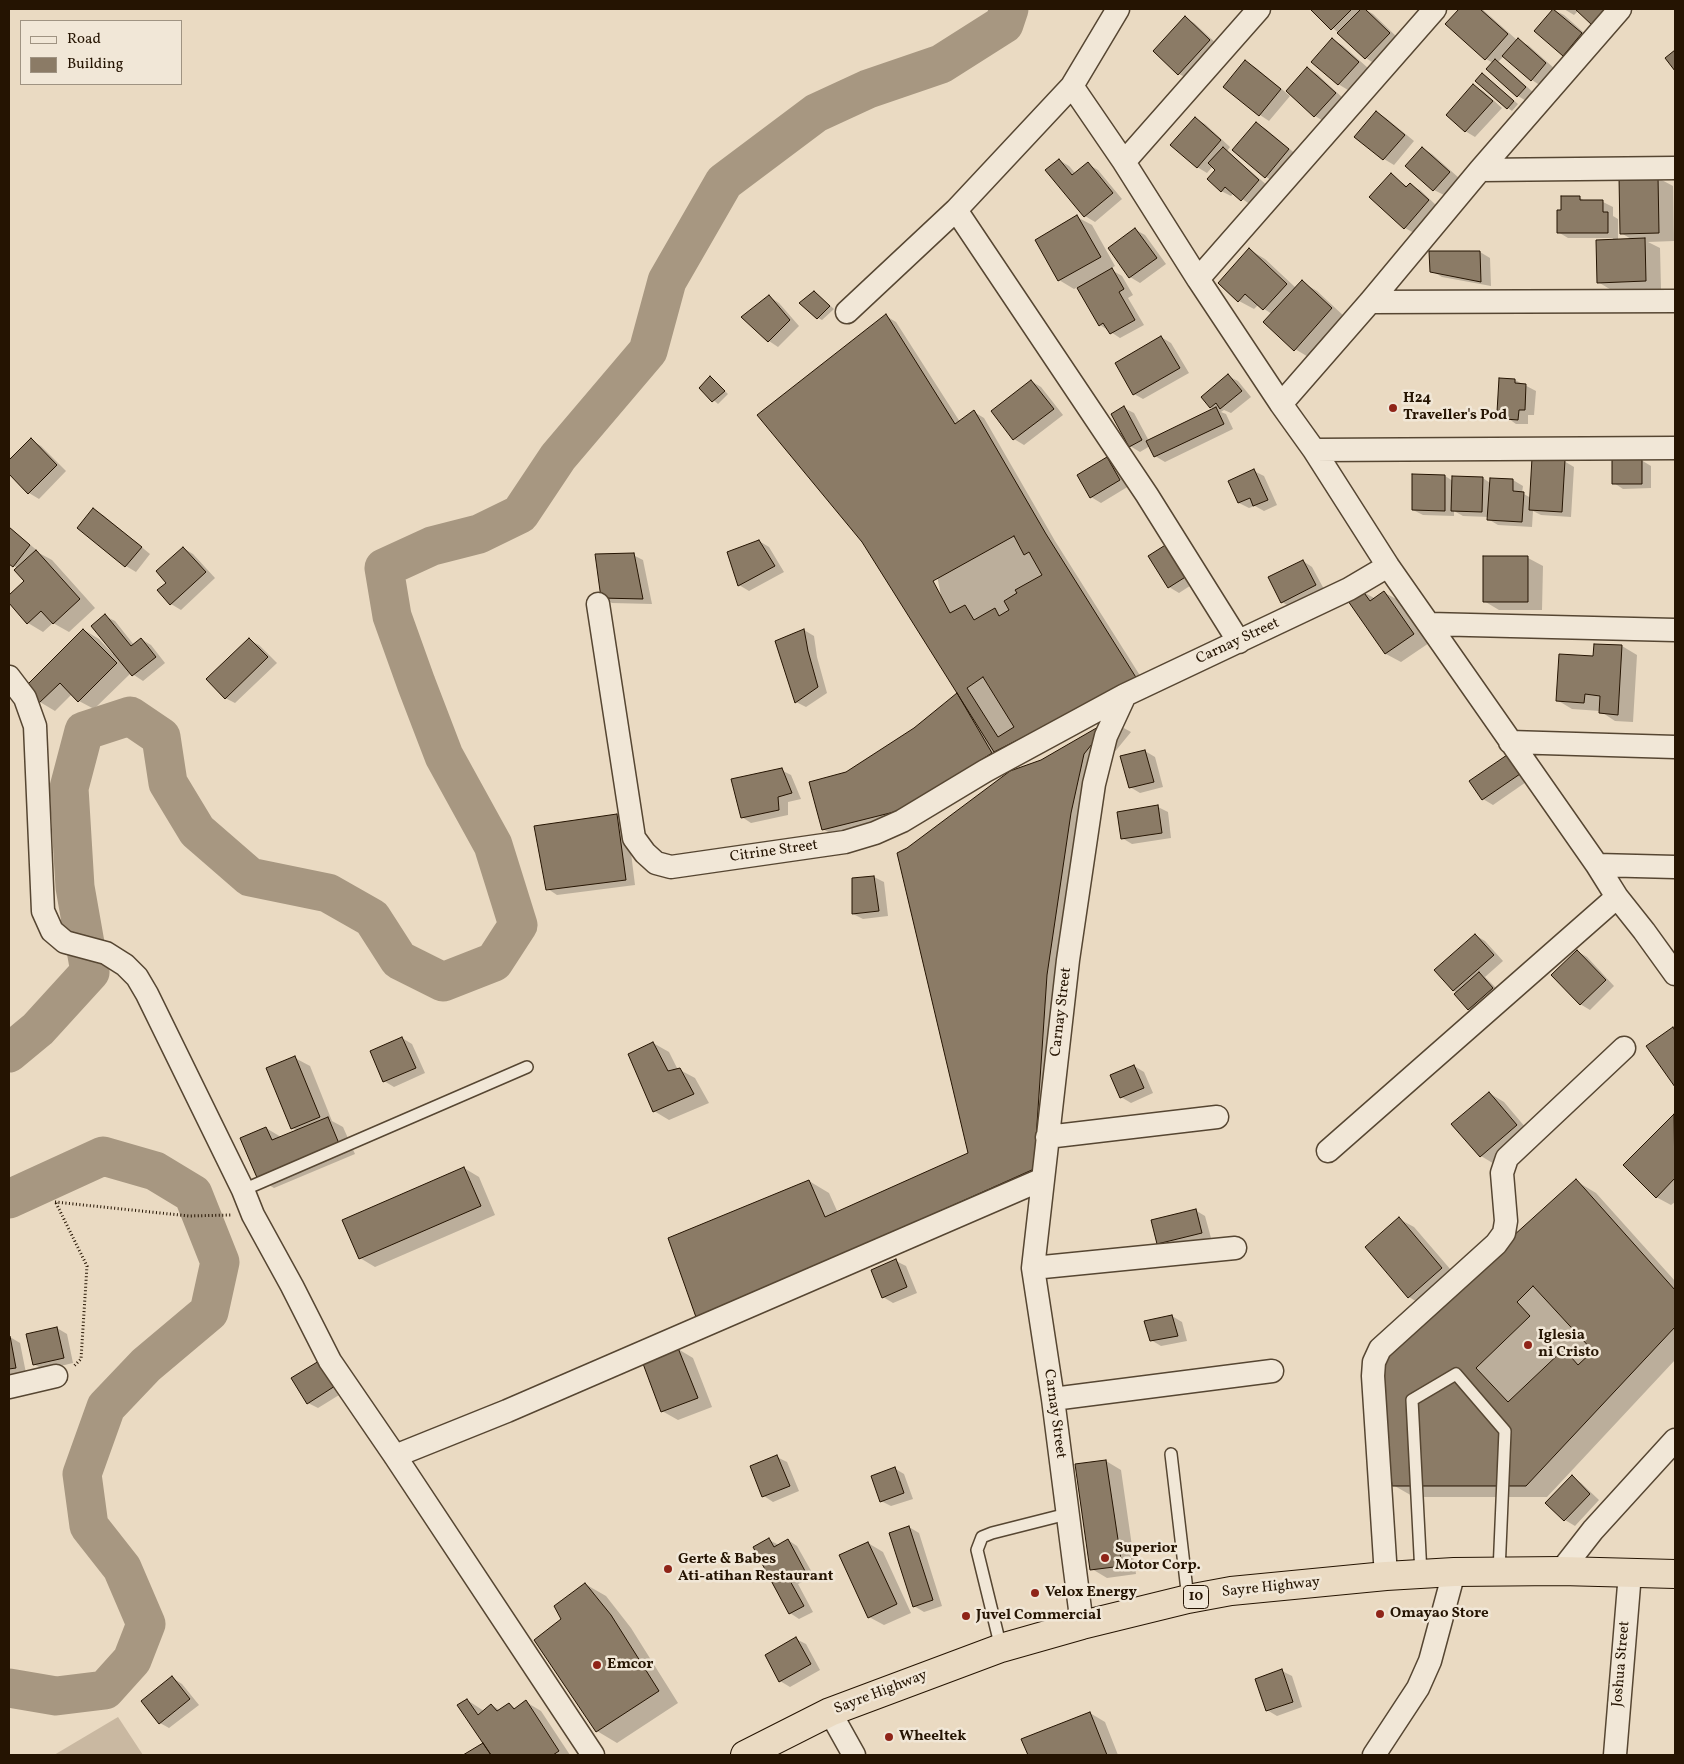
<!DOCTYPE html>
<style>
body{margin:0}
#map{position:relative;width:1684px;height:1764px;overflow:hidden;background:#eadac2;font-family:Vollkorn,serif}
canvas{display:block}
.frame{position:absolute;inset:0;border:10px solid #251402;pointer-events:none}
.legend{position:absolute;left:20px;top:20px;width:162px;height:65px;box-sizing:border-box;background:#f1e7d7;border:1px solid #9f9382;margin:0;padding:6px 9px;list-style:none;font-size:15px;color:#251402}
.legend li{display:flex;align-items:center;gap:10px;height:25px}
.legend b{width:25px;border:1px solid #9f9382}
</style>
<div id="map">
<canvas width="1684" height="1764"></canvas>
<div class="frame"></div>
<ul class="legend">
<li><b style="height:6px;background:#f1e7d7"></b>Road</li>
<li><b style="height:14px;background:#8b7b66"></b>Building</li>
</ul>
</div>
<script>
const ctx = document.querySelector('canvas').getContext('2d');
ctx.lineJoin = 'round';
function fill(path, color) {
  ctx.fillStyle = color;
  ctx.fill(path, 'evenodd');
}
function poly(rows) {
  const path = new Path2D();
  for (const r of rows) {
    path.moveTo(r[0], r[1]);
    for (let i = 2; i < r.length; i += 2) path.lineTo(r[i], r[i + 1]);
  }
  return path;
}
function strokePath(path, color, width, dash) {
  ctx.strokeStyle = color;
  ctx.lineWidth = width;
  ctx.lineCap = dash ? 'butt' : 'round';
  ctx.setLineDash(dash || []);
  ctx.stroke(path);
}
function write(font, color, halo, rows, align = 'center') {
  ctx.font = font + ' Vollkorn,serif';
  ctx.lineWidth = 5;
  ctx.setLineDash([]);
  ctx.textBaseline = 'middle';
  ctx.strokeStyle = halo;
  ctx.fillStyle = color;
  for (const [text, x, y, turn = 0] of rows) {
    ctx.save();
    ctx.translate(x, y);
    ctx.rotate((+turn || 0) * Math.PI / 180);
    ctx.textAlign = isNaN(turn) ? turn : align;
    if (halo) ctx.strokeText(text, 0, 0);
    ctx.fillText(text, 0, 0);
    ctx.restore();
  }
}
fill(poly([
 [118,1717,143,1755,54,1755]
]), '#c9b8a1');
fill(poly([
 [1312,9,1367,9,1366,10,1373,14,1399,39,1375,64,1366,58],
 [1461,9,1482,9,1517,40,1528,45,1555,69,1541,86,1532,80,1504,56,1498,62,1505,67,1535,94,1528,102,1518,96,1488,69,1493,63,1486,59,1447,24],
 [1564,9,1617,9,1578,11,1574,15],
 [1554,10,1564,15,1591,39,1573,60,1564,55,1536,31],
 [1185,18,1194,23,1219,46,1189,79,1179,74],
 [1333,40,1342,45,1368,68,1348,90,1338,84],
 [1245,62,1255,67,1290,96,1269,121,1260,115,1225,87],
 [1308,69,1317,74,1345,100,1325,122,1315,116],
 [1482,74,1518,104,1512,111,1508,108],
 [1474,86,1483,91,1502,108,1475,137,1465,131],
 [1376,112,1386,118,1414,141,1394,165,1384,159,1356,137],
 [1195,118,1205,124,1230,147,1227,151,1268,186,1251,205,1234,193,1231,196,1221,191,1217,170,1213,166,1207,173,1197,167],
 [1256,123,1266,129,1298,156,1276,183,1266,177,1234,150],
 [1422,148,1432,154,1459,178,1444,195,1434,190,1407,166],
 [1059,160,1069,166,1076,174,1088,164,1098,170,1122,199,1095,222,1085,216,1047,170],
 [1391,175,1408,187,1410,185,1420,190,1438,207,1414,233,1405,228],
 [1658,178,1673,186,1674,241,1648,242,1660,248,1661,289,1613,291,1598,282,1613,238,1568,238,1558,232,1562,211,1580,198,1587,202,1603,202,1613,207,1613,216,1618,219,1618,240,1633,240,1621,233],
 [1077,217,1092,225,1115,266,1110,269,1122,276,1133,295,1128,298,1144,325,1120,338,1100,325,1078,287,1074,289,1059,280],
 [1136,230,1145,235,1166,264,1140,283,1130,277],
 [1250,250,1265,259,1296,288,1302,282,1317,291,1346,318,1310,358,1295,349,1272,314,1258,305,1254,309,1239,301],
 [1480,252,1490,258,1491,286,1442,277,1432,271],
 [818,295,834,309,822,320,818,318],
 [770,297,779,303,799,326,778,347,769,341,743,317],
 [886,316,896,322,960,422,974,412,984,418,1055,541,1146,685,843,841,823,829,846,773,915,729,957,695,961,698],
 [1161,337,1171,343,1189,373,1143,399,1134,394],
 [1228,376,1238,381,1251,397,1231,413,1224,410,1221,412,1226,414,1233,429,1165,462,1155,456,1150,446,1140,452,1130,446,1124,408,1134,413,1149,441,1214,409,1211,407],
 [710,377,728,394,718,404,700,388],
 [1515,380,1536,391,1534,415,1528,415,1528,424,1516,424,1498,411],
 [1031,381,1041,387,1063,415,1024,445,1014,439,993,411],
 [31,440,41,446,66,471,39,499,29,493,9,472,9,462],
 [1107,459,1117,465,1129,486,1101,503,1091,497],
 [1641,460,1651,466,1651,488,1623,489,1614,483],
 [1564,461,1574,467,1571,517,1541,515,1533,511,1532,527,1498,525,1488,519,1489,517,1463,516,1454,511,1454,516,1423,515,1413,510,1445,476,1453,481,1483,478,1490,483,1491,479,1513,480,1523,486,1522,493,1531,498],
 [1254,471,1264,476,1277,505,1264,511,1255,506,1249,508,1239,503,1230,481],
 [93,510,103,515,150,554,136,572,126,566,79,528],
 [9,527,39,552,39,553,52,560,95,608,69,632,53,623,43,632,28,623,9,601,9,597,26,581,18,569,9,562],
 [759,541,769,547,784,572,749,591,739,585],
 [183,548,193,554,215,578,181,610,171,604,168,583],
 [633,555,643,560,652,604,612,603,602,597],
 [1150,556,1196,582,1179,593,1169,587],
 [1528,558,1543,566,1542,610,1499,610,1484,601],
 [1303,561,1312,567,1325,591,1292,608,1282,602],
 [1363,592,1376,599,1385,593,1400,601,1429,643,1401,662,1386,654,1350,601],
 [105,616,115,621,134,645,141,639,151,645,165,663,143,681,131,673,94,709,79,701,72,694,55,711,40,702,26,688,84,630,99,639,113,654,114,652],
 [804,630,814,636,817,657,827,693,806,707,796,702],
 [249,640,259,645,277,663,235,703,225,698],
 [1595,645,1622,646,1637,655,1633,722,1615,721,1600,711,1572,709,1557,700,1594,657],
 [1111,721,1131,732,1104,765,1091,825,1054,1181,718,1330,809,1181,829,1193,838,1213,969,1154,908,849,1042,761],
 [1145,751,1155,757,1163,787,1140,793,1130,787],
 [1507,756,1529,780,1493,805,1483,799],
 [781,770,791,775,801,799,788,802,788,815,751,823,742,817],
 [1158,807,1168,812,1171,838,1132,844,1122,838],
 [617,815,627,821,635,885,557,895,548,889],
 [874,877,884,882,888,916,863,919,853,914],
 [1475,935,1485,941,1503,961,1485,977,1502,994,1478,1014,1469,1009,1458,993,1454,991,1436,970],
 [1577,951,1587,957,1614,986,1590,1010,1580,1004],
 [1673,1029,1675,1030,1675,1085,1648,1046],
 [402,1038,412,1044,425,1073,394,1087,384,1081],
 [653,1043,669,1052,678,1070,680,1070,695,1078,709,1103,669,1120,654,1111],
 [295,1058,310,1066,332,1121,343,1127,355,1154,274,1188,259,1179,266,1128,281,1137,298,1131,292,1128],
 [1134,1066,1144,1072,1153,1093,1131,1103,1121,1097],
 [1489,1093,1504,1102,1531,1134,1496,1165,1481,1156],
 [1674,1115,1675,1202,1671,1205,1656,1197,1625,1165],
 [464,1168,479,1177,495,1215,375,1267,360,1258],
 [1576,1181,1596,1193,1675,1281,1675,1360,1547,1497,1414,1497,1393,1485],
 [1195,1210,1205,1216,1211,1238,1168,1249,1158,1243],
 [1399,1219,1414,1227,1457,1277,1424,1306,1409,1297],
 [896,1261,906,1266,917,1293,893,1303,883,1297],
 [1172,1316,1182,1322,1187,1341,1161,1346,1151,1340],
 [57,1328,67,1334,73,1363,44,1370,34,1364],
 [10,1337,20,1343,26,1373,9,1376,9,1338],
 [678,1349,693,1358,712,1407,678,1420,662,1411],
 [319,1362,344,1392,318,1408,308,1403],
 [777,1457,787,1462,799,1491,773,1502,764,1496],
 [1106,1461,1121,1470,1136,1574,1107,1578,1092,1569],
 [894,1468,904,1474,913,1499,891,1506,881,1501],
 [1572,1477,1581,1483,1599,1500,1575,1526,1565,1520,1547,1503],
 [909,1527,919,1533,942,1606,924,1612,914,1606],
 [769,1540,779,1545,788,1540,797,1546,814,1576,798,1584,813,1612,799,1619,790,1613],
 [868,1543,883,1552,911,1613,884,1625,869,1617],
 [585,1584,606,1596,631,1628,678,1703,617,1743,597,1731,536,1640,563,1619],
 [796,1639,806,1644,820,1670,790,1687,780,1681],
 [1282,1671,1292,1676,1302,1707,1277,1716,1267,1710],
 [173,1678,182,1684,199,1705,169,1728,160,1723],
 [467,1700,484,1711,491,1705,500,1710,509,1704,516,1709,526,1702,541,1711,570,1755,466,1755,484,1743],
 [1090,1713,1105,1722,1118,1755,1029,1755,1023,1740]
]), '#0003');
strokePath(poly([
 [9,1053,38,1029,90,972,75,887,69,788,84,731,130,716,161,737,168,783,197,831,250,877,328,893,372,918,399,960,443,982,494,962,518,925,493,845,444,756,416,683,392,616,384,568,432,546,479,534,520,514,558,457,648,351,667,281,724,182,816,113,868,89,941,64,1004,24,1009,9],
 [9,1199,103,1156,155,1171,193,1194,220,1262,209,1312,146,1365,106,1407,82,1474,89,1526,122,1568,146,1624,132,1660,105,1690,56,1696,9,1688]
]), '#a79781', 39);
const building = poly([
 [1310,9,1352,9,1331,30,1310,9],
 [1361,9,1365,9,1390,33,1365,59,1337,33,1361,9],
 [1459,9,1480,9,1508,34,1485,60,1445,24,1459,9],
 [1553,9,1582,33,1563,56,1534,31,1553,9],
 [1575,9,1610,9,1593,26,1575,9],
 [1185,16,1210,40,1178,75,1153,51,1185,16],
 [1332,38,1359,62,1338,85,1311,62,1332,38],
 [1518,38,1546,63,1531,81,1502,56,1518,38],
 [1675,50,1675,71,1665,58,1675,50],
 [1495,59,1526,87,1517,97,1486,69,1495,59],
 [1245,60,1281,89,1259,116,1223,87,1245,60],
 [1307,67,1336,93,1314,117,1286,91,1307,67],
 [1482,73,1514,101,1507,109,1475,81,1482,73],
 [1473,84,1493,101,1465,132,1446,115,1473,84],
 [1376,111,1405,135,1383,160,1354,137,1376,111],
 [1195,117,1221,140,1197,168,1170,145,1195,117],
 [1256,122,1289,149,1265,178,1232,150,1256,122],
 [1223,147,1259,180,1241,201,1225,187,1221,192,1207,179,1215,170,1208,163,1223,147],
 [1422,147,1450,172,1433,191,1405,166,1422,147],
 [1059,159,1072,175,1088,162,1113,193,1084,217,1045,170,1059,159],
 [1391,173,1406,187,1410,183,1429,200,1404,229,1369,197,1391,173],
 [1658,176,1659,233,1620,234,1619,177,1658,176],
 [1561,196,1580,196,1580,200,1603,200,1603,212,1608,212,1608,233,1557,233,1557,210,1561,210,1561,196],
 [1077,215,1101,257,1058,281,1035,240,1077,215],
 [1135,228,1157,258,1129,278,1108,248,1135,228],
 [1645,238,1646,281,1597,283,1596,240,1645,238],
 [1249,248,1287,284,1263,310,1245,294,1238,302,1218,283,1249,248],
 [1429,251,1480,251,1481,282,1430,272,1429,251],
 [1112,268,1124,289,1119,292,1135,320,1110,334,1103,323,1099,326,1077,288,1112,268],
 [1302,280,1332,308,1294,351,1263,322,1302,280],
 [814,291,830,306,817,319,799,303,814,291],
 [769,295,790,320,768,342,741,317,769,295],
 [886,314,955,424,974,410,1046,534,1137,679,994,752,862,542,757,415,886,314],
 [1161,336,1180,368,1133,395,1115,363,1161,336],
 [1228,374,1242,391,1220,409,1216,403,1210,408,1201,397,1228,374],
 [710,376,725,391,712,402,699,388,710,376],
 [1499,378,1515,379,1515,383,1526,384,1525,410,1519,410,1518,420,1505,419,1505,412,1497,412,1499,378],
 [1031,380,1054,409,1013,440,991,411,1031,380],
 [1124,406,1142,440,1129,447,1111,414,1124,406],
 [1216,407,1224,424,1154,457,1146,441,1216,407],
 [31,438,57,465,28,494,9,474,9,460,31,438],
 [1107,457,1120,480,1090,498,1077,475,1107,457],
 [1532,458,1565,460,1562,512,1529,510,1532,458],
 [1612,459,1642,459,1642,484,1612,484,1612,459],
 [1254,469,1268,500,1253,506,1250,498,1238,503,1228,481,1254,469],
 [1412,474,1445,475,1445,511,1412,510,1412,474],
 [1452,476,1483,477,1482,512,1451,511,1452,476],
 [1490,478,1513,479,1513,491,1524,492,1522,522,1487,520,1490,478],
 [93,508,142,547,125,567,77,528,93,508],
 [9,527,30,545,13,567,9,564,9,527],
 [1014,536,1024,555,1029,552,1042,575,1015,590,1017,593,1004,601,1009,610,999,616,995,608,974,620,965,605,950,613,933,581,1014,536],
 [759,540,775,566,738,586,727,552,759,540],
 [1167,544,1187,576,1168,588,1148,556,1167,544],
 [183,547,206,572,170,605,157,590,166,583,156,571,183,547],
 [36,550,80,599,53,624,41,611,27,624,9,603,9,595,24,581,14,570,36,550],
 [634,553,643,599,601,598,595,554,634,553],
 [1483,556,1528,556,1528,602,1483,602,1483,556],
 [1303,560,1316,585,1281,603,1268,577,1303,560],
 [1362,590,1370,601,1384,591,1414,634,1385,654,1348,601,1362,590],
 [105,614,131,646,141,638,156,657,132,676,91,626,105,614],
 [83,629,117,663,78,702,60,683,39,703,24,688,83,629],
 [804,629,808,651,818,687,795,703,775,641,804,629],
 [249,638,268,657,225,699,206,679,249,638],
 [1594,644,1622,645,1618,715,1599,713,1600,696,1585,694,1584,703,1556,701,1559,654,1593,656,1594,644],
 [983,677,1014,727,998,737,967,688,983,677],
 [957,693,992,753,902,810,822,830,809,782,846,772,914,728,957,693],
 [1112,719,1084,754,1071,813,1047,975,1034,1169,697,1320,668,1238,809,1180,825,1217,968,1153,897,853,907,848,1010,771,1041,760,1112,719],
 [1145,750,1154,782,1129,788,1120,756,1145,750],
 [1507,755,1520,774,1482,800,1469,781,1507,755],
 [782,768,792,793,778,797,779,810,741,818,731,779,782,768],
 [1158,805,1162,833,1121,839,1117,812,1158,805],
 [617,814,626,880,546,890,534,826,617,814],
 [874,876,879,911,852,914,852,878,874,876],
 [1475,934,1494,955,1453,991,1434,970,1475,934],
 [1577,950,1606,980,1580,1005,1551,975,1577,950],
 [1479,972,1493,988,1468,1010,1454,994,1479,972],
 [1673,1027,1675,1031,1675,1087,1646,1046,1673,1027],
 [402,1037,416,1068,383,1082,370,1051,402,1037],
 [653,1042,668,1071,680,1068,694,1094,653,1112,628,1054,653,1042],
 [295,1056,320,1117,291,1129,266,1068,295,1056],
 [1134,1065,1144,1088,1120,1098,1110,1075,1134,1065],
 [1489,1092,1517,1125,1480,1157,1451,1124,1489,1092],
 [1674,1114,1675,1178,1656,1198,1623,1165,1674,1114],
 [328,1117,340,1146,258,1180,240,1138,266,1127,272,1140,328,1117],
 [464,1167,481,1206,359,1259,342,1220,464,1167],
 [1576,1179,1675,1290,1675,1327,1526,1486,1392,1486,1379,1362,1470,1275,1576,1179],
 [1196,1209,1202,1233,1157,1244,1151,1220,1196,1209],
 [1399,1217,1442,1268,1408,1298,1365,1247,1399,1217],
 [896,1259,907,1287,882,1298,871,1270,896,1259],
 [1533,1286,1593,1351,1578,1365,1564,1349,1508,1402,1476,1368,1530,1316,1517,1302,1533,1286],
 [1172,1315,1178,1336,1150,1341,1144,1321,1172,1315],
 [57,1327,64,1358,33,1365,26,1334,57,1327],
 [9,1336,10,1336,16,1368,9,1369,9,1336],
 [678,1348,698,1398,661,1412,642,1361,678,1348],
 [319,1361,335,1386,307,1404,291,1378,319,1361],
 [777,1455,790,1486,762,1497,750,1466,777,1455],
 [1106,1460,1122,1566,1090,1570,1075,1464,1106,1460],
 [895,1467,904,1493,880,1502,871,1476,895,1467],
 [1572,1475,1590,1494,1564,1521,1545,1503,1572,1475],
 [909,1526,933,1600,913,1607,889,1533,909,1526],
 [769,1538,774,1547,788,1539,805,1571,789,1579,804,1606,789,1614,753,1547,769,1538],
 [868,1542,897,1604,868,1618,839,1555,868,1542],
 [585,1583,611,1615,659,1691,596,1732,534,1640,561,1619,554,1606,585,1583],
 [796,1637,811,1664,779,1682,765,1655,796,1637],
 [1282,1669,1293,1702,1266,1711,1255,1679,1282,1669],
 [172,1676,190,1699,159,1724,141,1701,172,1676],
 [467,1699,478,1715,491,1704,497,1711,509,1703,514,1709,526,1700,559,1751,553,1755,491,1755,457,1705,467,1699],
 [1090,1712,1107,1755,1028,1755,1021,1739,1090,1712],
 [483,1743,491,1755,463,1755,483,1743]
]);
fill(building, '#8b7b66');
strokePath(building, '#251402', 1);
const service = poly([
 [243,1190,527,1067],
 [1171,1454,1188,1599],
 [1421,1574,1412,1400,1456,1374,1505,1431,1499,1572],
 [1001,1648,977,1550,982,1537,992,1533,1067,1514]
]);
const minor = poly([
 [1118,9,1072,86,1124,162,1198,279,1281,404,1314,450,1388,566,1597,865,1617,897,1644,931,1675,974],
 [1072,86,956,210,1147,495,1239,642],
 [1124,162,1259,9],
 [1480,170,1675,168],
 [1198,279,1435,9],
 [1370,302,1675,301],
 [847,312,956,210],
 [1281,404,1370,302,1480,170,1620,9],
 [1314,450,1675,448],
 [598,604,634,838,645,853,656,863,671,867,845,842,875,833,902,821,985,771,1125,695],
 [1429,624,1675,630],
 [9,677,25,698,35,726,43,911,52,931,65,942,106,953,125,965,137,977,147,994,243,1190,253,1215,292,1286,330,1361,395,1456,593,1755],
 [1510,742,1675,747],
 [1597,865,1675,867],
 [1047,1137,1217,1117],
 [1328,1151,1617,897],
 [1033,1268,1235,1248],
 [9,1387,56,1376],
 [1053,1399,1272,1371],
 [395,1456,507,1411,1043,1179],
 [1561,1571,1593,1530,1675,1440],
 [1386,1576,1373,1376,1374,1362,1380,1349,1496,1244,1504,1233,1506,1221,1502,1173,1507,1158,1624,1048],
 [1082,1625,1053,1399,1033,1268,1068,960,1094,784,1106,736,1125,695,1349,589,1388,566],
 [830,1712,854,1755],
 [1374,1755,1418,1688,1430,1661,1454,1572],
 [1615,1755,1630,1573]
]);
const trunk = poly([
 [745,1755,830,1712,1001,1648,1082,1625,1188,1599,1231,1591,1386,1576,1454,1572,1561,1571,1675,1574]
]);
strokePath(service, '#564632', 14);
strokePath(minor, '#564632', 25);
strokePath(trunk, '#251402', 30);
strokePath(poly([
 [55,1202,189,1216,231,1215],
 [56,1203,87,1266,81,1359,74,1366]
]), '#251402', 3, [1, 2.5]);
strokePath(service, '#f1e7d7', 11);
strokePath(minor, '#f1e7d7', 22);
strokePath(trunk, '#eadac2', 28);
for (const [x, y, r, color] of [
 [1393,408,5,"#8f2418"],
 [1528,1345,5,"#8f2418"],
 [1105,1558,5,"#8f2418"],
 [668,1569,5,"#8f2418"],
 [1035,1593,5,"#8f2418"],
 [1380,1614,5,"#8f2418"],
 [966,1616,5,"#8f2418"],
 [597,1665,5,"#8f2418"],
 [889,1737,5,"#8f2418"]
]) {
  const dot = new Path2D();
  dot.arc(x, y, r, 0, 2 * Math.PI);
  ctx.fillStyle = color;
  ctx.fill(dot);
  strokePath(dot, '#f1e7d7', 2);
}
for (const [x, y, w] of [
 [1196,1597,25]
]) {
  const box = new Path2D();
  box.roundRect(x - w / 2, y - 11.5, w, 23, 4);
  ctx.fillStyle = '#f1e7d7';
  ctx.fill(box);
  strokePath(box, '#251402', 1);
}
write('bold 14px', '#251402', null, [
 ["10",1196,1597]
]);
write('bold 15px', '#251402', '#f1e7d7', [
 ["H24",1403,399],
 ["Traveller's Pod",1403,416],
 ["Iglesia",1538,1336],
 ["ni Cristo",1538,1353],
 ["Superior",1115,1549],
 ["Motor Corp.",1115,1566],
 ["Gerte & Babes",678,1560],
 ["Ati-atihan Restaurant",678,1577],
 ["Velox Energy",1045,1593],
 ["Omayao Store",1390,1614],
 ["Juvel Commercial",976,1616],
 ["Emcor",607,1665],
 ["Wheeltek",899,1737]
], 'left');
write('15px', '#251402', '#f1e7d7', [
 ["Carnay Street",1238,642,-25],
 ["Citrine Street",774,852,-8],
 ["Carnay Street",1062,1012,-83],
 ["Carnay Street",1054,1414,82],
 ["Sayre Highway",1271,1588,-6],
 ["Joshua Street",1622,1664,-85],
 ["Sayre Highway",881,1693,-21]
]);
</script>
